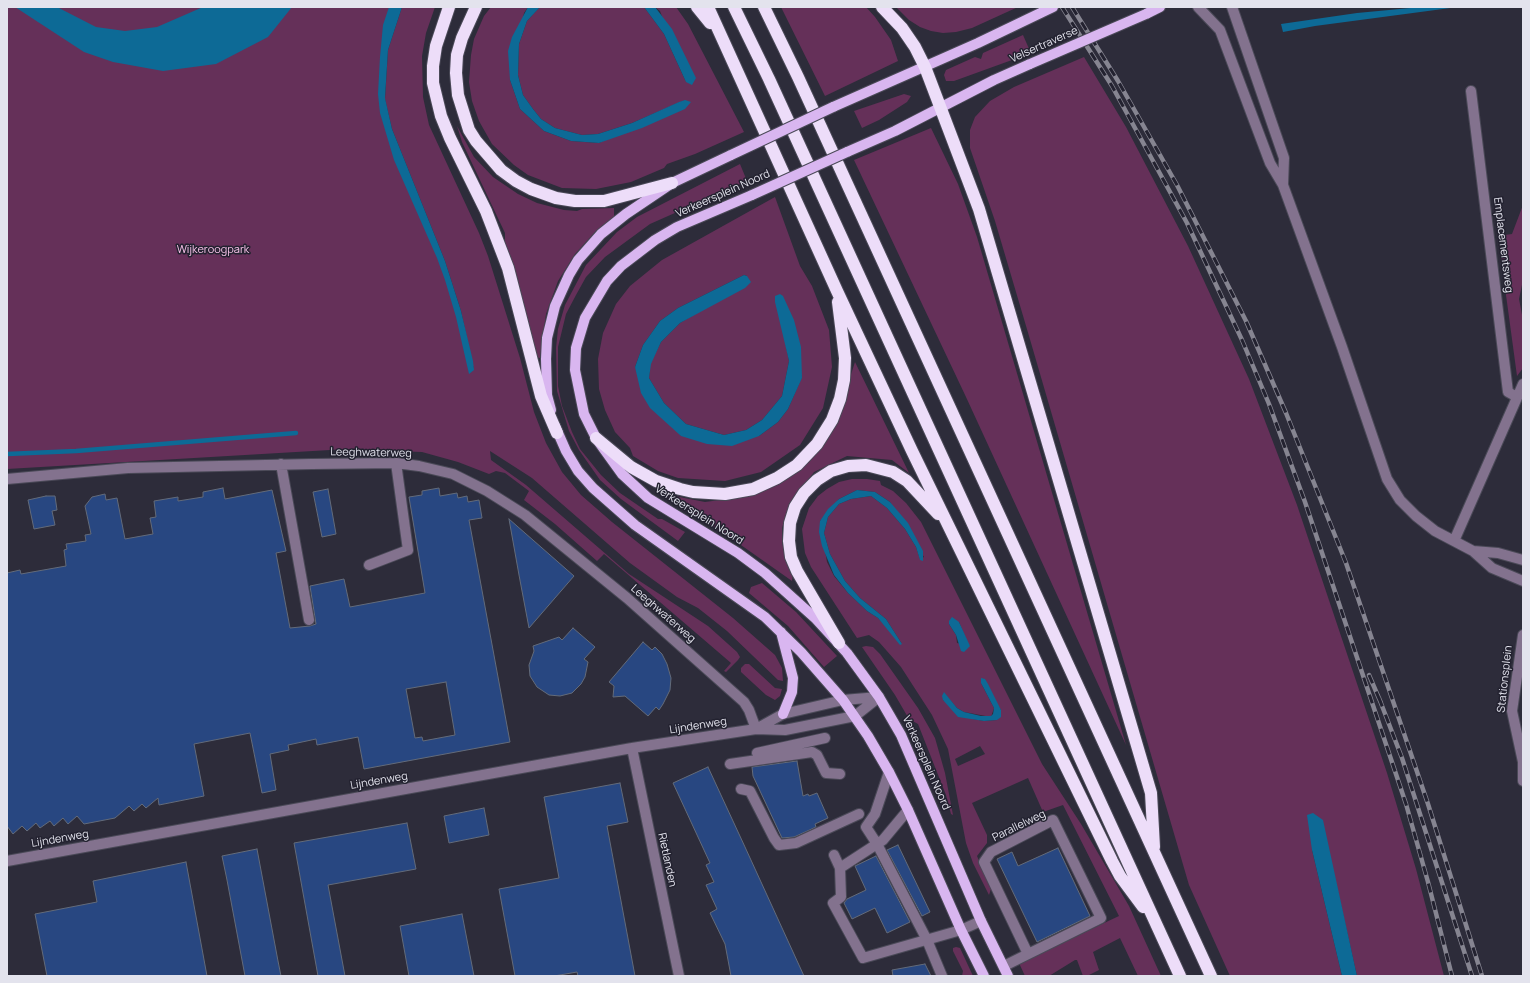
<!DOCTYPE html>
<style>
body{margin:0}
#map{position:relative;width:1530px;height:983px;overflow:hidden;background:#2d2c3a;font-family:Manrope,sans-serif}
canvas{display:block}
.frame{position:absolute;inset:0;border:8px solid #e3e3ed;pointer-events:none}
</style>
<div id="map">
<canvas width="1530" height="983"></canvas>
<div class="frame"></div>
</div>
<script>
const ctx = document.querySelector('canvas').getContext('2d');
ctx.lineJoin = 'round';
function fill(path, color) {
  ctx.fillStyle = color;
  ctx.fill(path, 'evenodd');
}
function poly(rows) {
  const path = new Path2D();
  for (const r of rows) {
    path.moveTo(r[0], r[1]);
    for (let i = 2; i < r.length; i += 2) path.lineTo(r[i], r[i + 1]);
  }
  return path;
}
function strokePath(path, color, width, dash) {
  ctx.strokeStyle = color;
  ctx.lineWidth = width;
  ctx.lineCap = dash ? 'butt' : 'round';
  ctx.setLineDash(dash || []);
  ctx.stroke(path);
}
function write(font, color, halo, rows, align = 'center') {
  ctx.font = font + ' Manrope,sans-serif';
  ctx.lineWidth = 3;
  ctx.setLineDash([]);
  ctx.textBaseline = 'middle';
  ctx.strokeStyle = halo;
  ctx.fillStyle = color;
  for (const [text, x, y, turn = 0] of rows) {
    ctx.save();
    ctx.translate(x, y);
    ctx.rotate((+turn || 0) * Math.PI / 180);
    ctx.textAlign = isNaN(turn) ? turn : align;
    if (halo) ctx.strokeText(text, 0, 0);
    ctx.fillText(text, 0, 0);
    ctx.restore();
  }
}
fill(poly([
 [7,7,399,7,387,41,383,84,386,123,442,261,474,370,461,311,445,261,392,129,385,99,388,50,402,7,435,7,426,33,422,56,423,97,429,125,479,233,488,256,520,358,534,412,546,443,562,472,581,495,612,522,733,618,775,655,782,668,783,681,778,680,727,631,698,608,677,597,630,563,532,478,490,451,491,460,526,485,629,574,708,626,737,652,740,657,738,660,726,672,724,671,731,663,604,554,597,561,555,524,524,500,529,491,505,473,496,471,489,474,458,462,422,452,347,449,7,469],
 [491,7,528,7,524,13,510,80,520,109,544,131,571,141,599,143,685,100,632,123,598,134,582,135,555,128,541,119,533,109,523,95,518,75,519,44,527,21,537,10,540,7,644,7,664,34,686,82,660,11,655,7,676,7,688,24,744,132,695,154,667,164,664,168,631,182,596,189,562,188,528,175,514,165,492,144,479,121,472,101,469,82,471,55,474,39,484,16],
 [781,7,866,7,875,17,891,40,898,61,825,96],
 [896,7,1018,7,972,28,956,32,943,33,931,31,920,27,909,20],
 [1023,35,1030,51,1012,60,954,81,946,81,944,75,946,70,975,57,981,59,983,53],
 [1084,57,1126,127,1188,246,1249,379,1297,505,1387,773,1416,869,1444,976,1357,976,1333,870,1312,850,1342,976,1230,976,1189,885,1029,336,995,221,970,148,970,130,975,117,990,101,1014,87],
 [904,94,911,96,907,102,879,120,862,128,854,111],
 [457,126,474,157,493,177,518,194,537,203,564,210,577,211,582,209,614,208,614,217,596,231,575,254,558,281,546,314,540,358,536,357,505,242,505,233,462,142],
 [931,128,958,184,977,237,1126,745,966,397,854,160],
 [740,164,747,181,650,224,605,257,586,277,576,295,566,314,558,347,558,386,562,406,572,432,580,449,601,475,620,493,658,519,662,519,685,532,678,541,621,499,600,480,579,450,569,431,557,391,556,348,558,329,565,305,586,265,617,232,637,217],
 [775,197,800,266,812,286,829,330,832,367,823,408,800,445,761,472,725,481,678,478,658,471,633,456,630,448,615,432,605,410,599,389,598,359,603,333,616,304,630,286,662,260],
 [744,275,747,276,706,307,680,323,661,342,650,364,649,378,664,403,686,424,724,435,746,430,762,420,782,396,789,361,785,341,802,377,788,409,778,422,759,436,681,436,635,367,643,345,660,321,678,308],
 [1523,205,1523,280,1519,299,1523,320,1523,368,1517,376,1498,236,1512,234],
 [855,362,909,473,892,460,847,456,814,472,790,503,782,528,782,542,786,561,793,574,792,581,731,538,659,493,705,502,742,497,789,475,843,399],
 [852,479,867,479,880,481,881,485,893,491,906,503,921,522,1042,764,1081,824,1129,906,1161,976,1138,976,1120,938,1093,952,1099,970,1087,976,1083,976,1077,960,1075,960,1049,976,1025,976,1019,963,1119,916,1063,805,1043,812,1028,778,972,803,987,835,987,843,977,856,991,889,989,895,973,863,966,843,948,749,932,715,901,667,879,642,869,635,857,638,811,567,805,553,802,529,809,508,818,496,827,489,839,482],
 [857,490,875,492,890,502,924,557,920,559,916,547,905,529,887,508,871,496,851,499,839,504,828,517,824,533,830,554,845,581,860,598,886,619,902,644,878,618,867,611,848,593,834,576,827,562,820,521,839,499],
 [959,622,968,644,970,646,957,643,956,635,949,624],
 [981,683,1001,710,997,720,984,721,973,719,943,700,944,693,957,708,964,712,991,717,994,708],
 [980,746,985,754,958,766,955,759],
 [762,583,796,612,837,656,824,667,788,626,749,593,751,587],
 [866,646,873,647,880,654,918,708,935,738,945,773,953,815,951,814,946,795,918,724,909,719,895,695,862,647],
 [745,664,749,664,775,688,782,689,780,696,775,700,766,695,741,672,741,668],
 [956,947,960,948,973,976,962,976,963,971,953,951,953,948]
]), '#653059');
fill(poly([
 [15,7,57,7,96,27,125,31,157,27,203,7,292,7,268,37,216,64,163,71,113,62,84,52],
 [389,7,402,7,388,50,385,98,392,129,445,261,461,311,473,361,474,370,469,374,456,317,445,280,437,258,394,160,380,113,378,94,380,57,383,25],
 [528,7,540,7,527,21,519,44,518,75,523,95,533,109,541,119,555,128,582,135,598,134,632,123,679,102,685,100,691,102,685,109,642,128,599,143,571,141,544,131,520,109,510,80,508,51,512,37],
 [644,7,655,7,672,29,696,78,692,85,686,82,664,34],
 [1421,7,1458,7,1315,26,1283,32,1281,24,1357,13],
 [744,275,747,276,751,282,745,288,680,323,661,342,651,364,649,378,664,403,686,424,724,435,746,430,762,420,782,396,789,361,775,302,775,296,780,294,783,296,794,320,801,347,802,378,788,409,778,422,759,436,732,446,707,444,681,436,650,408,641,393,635,367,643,345,660,321,678,308],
 [857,490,875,492,890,502,908,523,923,551,923,561,920,560,916,547,905,529,887,508,871,496,851,499,839,504,828,517,824,533,830,554,845,581,860,598,886,619,902,644,900,645,878,618,867,611,848,593,834,575,822,546,819,532,820,521,828,509,839,499],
 [952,617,959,622,970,646,964,652,961,651,956,635,949,624,949,621],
 [981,678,985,679,988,684,1001,710,1001,717,997,720,984,721,958,717,943,700,942,696,944,692,957,708,964,712,981,716,991,716,993,714,994,708,981,683],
 [1313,813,1323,820,1357,976,1342,976,1312,850,1307,815]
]), '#0d6a96');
strokePath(poly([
 [7,454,76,451,296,433]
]), '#0d6a96', 4.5);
const building = poly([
 [223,488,225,499,272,490,286,551,276,553,290,628,310,626,316,624,310,586,344,579,350,607,425,593,409,497,422,495,422,491,439,488,440,496,457,493,458,498,467,496,468,502,479,500,482,518,469,520,510,742,364,769,358,737,317,745,316,739,288,745,289,750,270,754,276,790,262,793,250,733,194,744,204,796,159,805,158,798,146,808,142,804,134,811,129,806,115,818,84,824,77,816,68,824,63,818,54,826,50,821,40,828,36,823,27,831,22,826,13,834,7,826,7,573,20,570,21,574,66,566,64,550,67,549,66,544,86,541,85,535,91,534,85,506,92,497,105,494,106,500,117,498,125,539,153,534,150,518,156,517,154,501,178,497,178,501,203,497,203,492,223,488],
 [446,682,455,735,423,741,422,737,415,738,406,689,446,682],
 [328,489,336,534,322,537,313,492,328,489],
 [46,496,55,496,57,510,52,511,55,525,34,529,28,500,46,496],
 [509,519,574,576,529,628,519,575,509,519],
 [573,628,595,647,584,659,588,662,585,677,581,684,572,693,560,696,549,695,537,687,530,676,529,665,534,651,533,646,559,637,562,640,573,628],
 [643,642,652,650,655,647,662,654,667,664,671,678,670,690,663,704,659,710,656,707,648,716,625,696,613,697,614,686,609,682,643,642],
 [797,761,803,796,808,794,809,796,817,793,828,818,815,824,816,827,794,837,782,838,753,776,752,767,797,761],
 [708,767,745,847,804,976,731,976,725,944,710,913,717,909,706,885,714,882,706,865,710,863,673,783,708,767],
 [620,783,628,822,607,826,635,976,578,976,577,972,554,976,515,976,499,889,559,878,544,797,620,783],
 [484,808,489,835,449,843,444,816,484,808],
 [407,823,416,869,328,885,345,976,318,976,294,843,407,823],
 [898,845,930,912,922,916,887,850,898,845],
 [1058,848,1090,916,1037,942,997,859,1012,852,1018,866,1058,848],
 [257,849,278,961,281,976,245,976,227,880,222,856,257,849],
 [876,856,910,922,887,933,875,908,852,919,844,903,847,899,866,890,855,866,876,856],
 [186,862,207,976,47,976,35,914,97,902,93,881,186,862],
 [462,914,474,976,409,976,400,926,462,914],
 [925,964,931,976,893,976,892,970,925,964]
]);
fill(building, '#284781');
strokePath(building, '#636b7a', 1);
const minor = poly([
 [1198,7,1220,30,1270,163,1283,185,1342,347,1387,479,1400,500,1416,516,1435,531,1473,551,1492,568,1523,581],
 [1232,7,1284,158,1283,185],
 [1471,91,1508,392,1517,397],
 [281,464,309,620],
 [7,479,128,468,312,464,396,463,419,466,453,474,487,491,525,515,627,598,744,702,749,710,756,729],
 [1454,541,1523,384],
 [1473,551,1498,553,1523,560],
 [369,565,408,550,396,463],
 [1523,635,1512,711,1523,762,1523,781],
 [756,729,783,714,843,700,879,697],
 [632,748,679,976],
 [757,753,825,738],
 [730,764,812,752,817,755,826,773,840,774],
 [889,772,875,814,866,827,877,844,927,940,942,976],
 [741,789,750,791,774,838,779,845,796,843,859,814],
 [908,810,883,840,840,868,841,897,833,903,863,958,961,930,981,921],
 [834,855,840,868],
 [7,861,632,748,756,729,785,730,855,716,879,697],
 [1004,966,1101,918,1053,820,991,852,984,862,1028,954]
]);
const major = poly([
 [1146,14,1160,7],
 [833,107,978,43,1053,7],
 [847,152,895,131,994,80,1030,64],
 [752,195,677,227,655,240,621,266,607,281,585,318,576,348,575,370,584,414,596,438,622,474,648,498,738,553,765,573,815,618,847,653,879,697,901,735,981,921,1008,976],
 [551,410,547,395,546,359,547,338,555,306,569,275,578,260,601,234,626,214,672,183,731,155],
 [555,426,566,451,578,471,593,488,635,525,765,617,801,652,843,700,868,736,889,772,908,810,961,930,984,976],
 [781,632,793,678,792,692,783,714]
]);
const highway = poly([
 [449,7,436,46,433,66,433,83,441,116,450,138,486,211,508,268,541,396,557,433],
 [476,7,462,38,457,55,456,73,458,95,469,130,476,141,501,170,516,181,531,189,556,198,575,201,604,201,672,183],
 [697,7,710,23],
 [708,7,837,291,912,451,1112,861,1120,876,1143,907],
 [734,7,769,79,1180,976],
 [764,7,798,77,1211,976],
 [882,7,902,28,915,47,925,67,979,209,1151,793,1154,847],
 [596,438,631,467,656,481,680,489,693,492,725,494,753,489,777,478,797,465,817,444,832,420,840,399,844,380,845,358,838,302],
 [839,643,797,571,791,557,789,541,790,523,795,507,804,493,817,480,831,471,848,466,866,465,893,472,907,481,938,514]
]);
strokePath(minor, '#4a4957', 12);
strokePath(major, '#4a4957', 12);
strokePath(highway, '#4a4957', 14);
strokePath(minor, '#83728e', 10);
strokePath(major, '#d9b6f0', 10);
strokePath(highway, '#edddf9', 12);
const rail = poly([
 [1062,7,1112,86,1187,223,1242,340,1269,404,1305,502,1406,804,1428,882,1452,976],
 [1072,7,1118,81,1177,185,1246,321,1286,413,1346,563,1428,804,1482,976],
 [1369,675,1381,703],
 [1379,698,1402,758,1472,976]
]);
strokePath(rail, '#868591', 4.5);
strokePath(rail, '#232230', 3, [9]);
const majorBridge = poly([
 [1030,64,1146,14],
 [731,155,833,107],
 [752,195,847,152]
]);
strokePath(majorBridge, '#4a4957', 12, []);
strokePath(majorBridge, '#d9b6f0', 10);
write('11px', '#e3e3ed', '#232230', [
 ["Velsertraverse",1044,45,-24],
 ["Verkeersplein Noord",723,194,-24],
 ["Emplacementsweg",1503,245,83],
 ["Leeghwaterweg",371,453,1],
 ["Verkeersplein Noord",699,515,32],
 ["Leeghwaterweg",663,614,41],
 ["Stationsplein",1505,679,-84],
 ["Lijndenweg",698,726,-9],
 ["Verkeersplein Noord",926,763,66],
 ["Lijndenweg",379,781,-10],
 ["Parallelweg",1019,826,-26],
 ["Lijndenweg",60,839,-10],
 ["Rietlanden",667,860,78]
]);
write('11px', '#fac3eb', '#232230', [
 ["Wijkeroogpark",213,250]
]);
</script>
